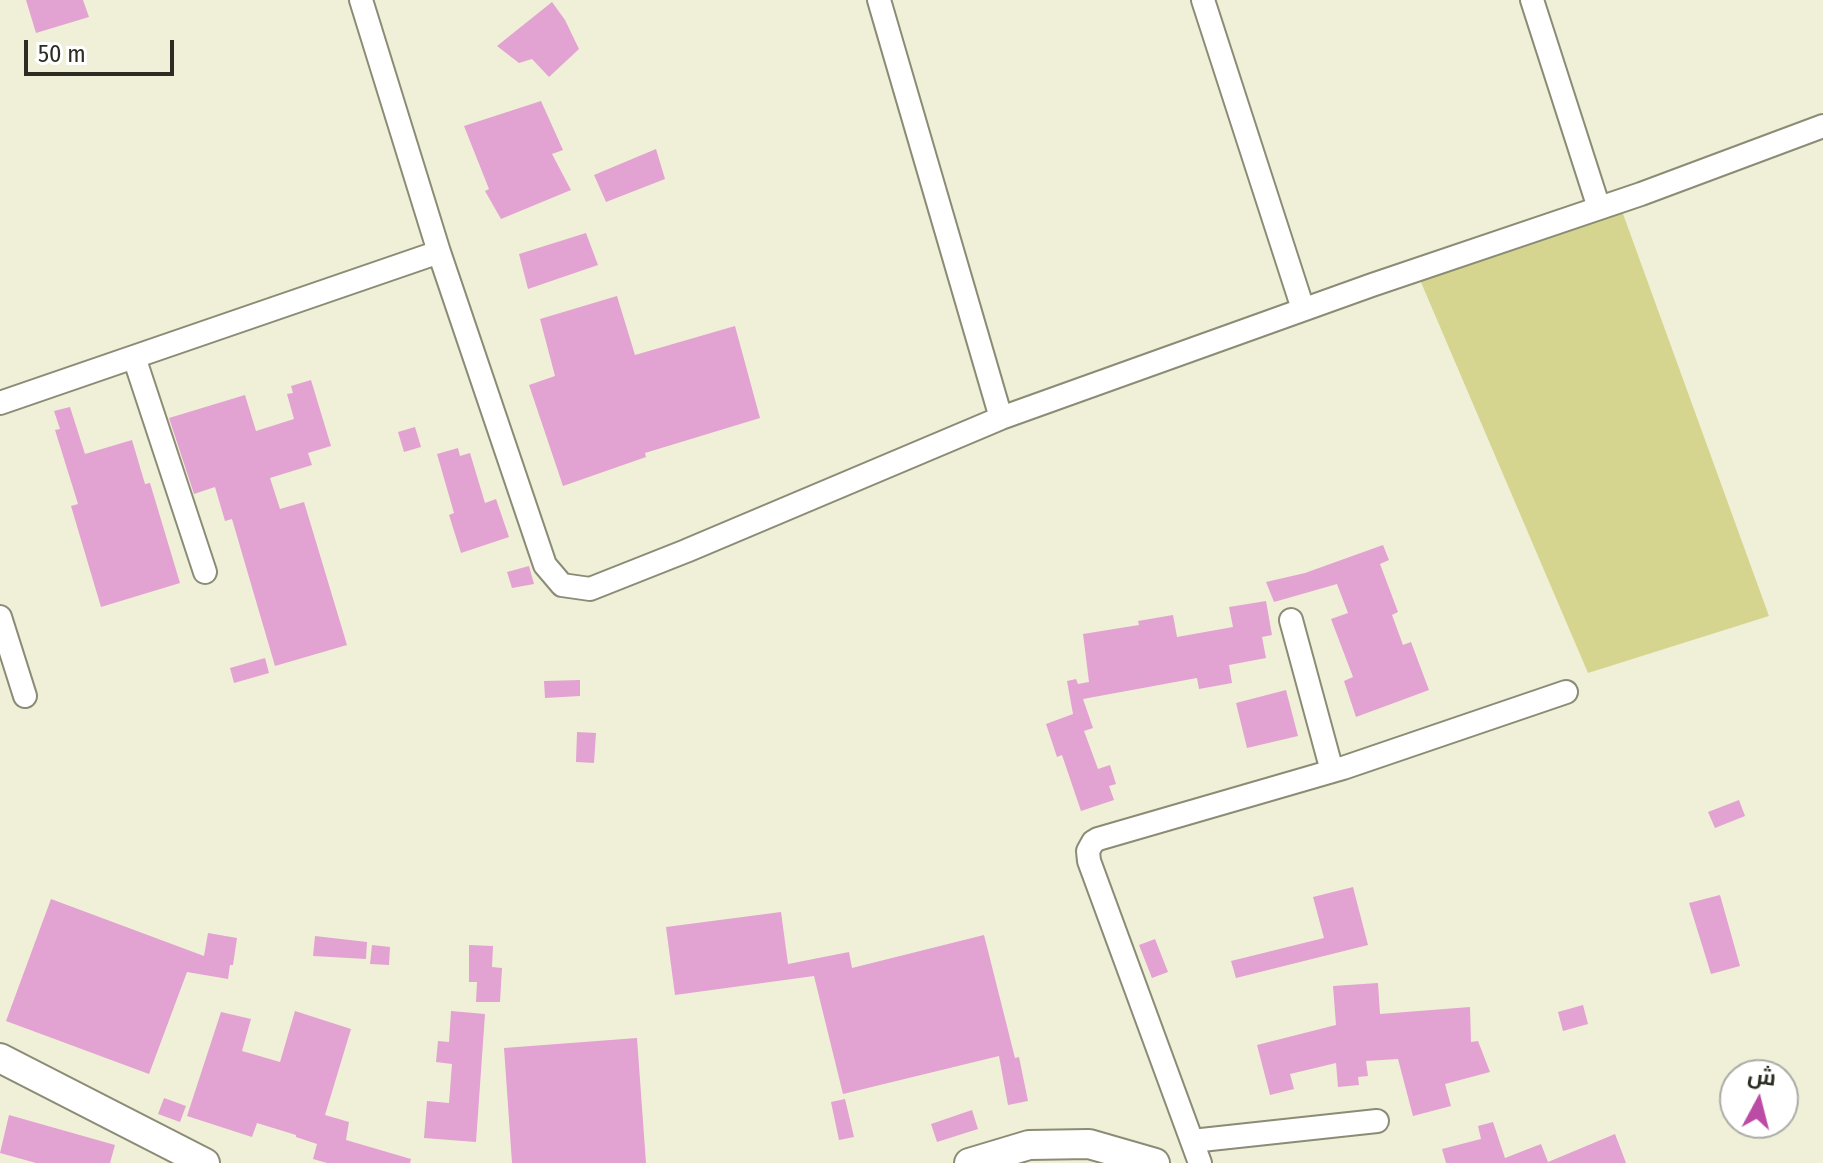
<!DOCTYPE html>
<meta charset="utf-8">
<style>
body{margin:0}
#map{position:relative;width:1823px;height:1163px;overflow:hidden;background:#f0f0d8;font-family:"Fira Sans Condensed",Cairo,sans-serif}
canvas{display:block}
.north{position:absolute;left:1719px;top:1059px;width:80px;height:80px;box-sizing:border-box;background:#fff;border:2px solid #ababa7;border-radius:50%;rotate:7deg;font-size:22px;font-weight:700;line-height:32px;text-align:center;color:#2c2c23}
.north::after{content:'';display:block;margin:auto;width:28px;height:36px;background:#bc4ba6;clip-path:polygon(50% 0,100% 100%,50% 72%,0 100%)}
.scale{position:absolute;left:24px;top:40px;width:150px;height:36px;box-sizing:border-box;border:4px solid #2c2c23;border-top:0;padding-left:10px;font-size:24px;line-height:28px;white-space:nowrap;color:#2c2c23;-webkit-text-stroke:6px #fff;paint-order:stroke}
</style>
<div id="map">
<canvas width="1823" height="1163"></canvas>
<div class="north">ش</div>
<div class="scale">50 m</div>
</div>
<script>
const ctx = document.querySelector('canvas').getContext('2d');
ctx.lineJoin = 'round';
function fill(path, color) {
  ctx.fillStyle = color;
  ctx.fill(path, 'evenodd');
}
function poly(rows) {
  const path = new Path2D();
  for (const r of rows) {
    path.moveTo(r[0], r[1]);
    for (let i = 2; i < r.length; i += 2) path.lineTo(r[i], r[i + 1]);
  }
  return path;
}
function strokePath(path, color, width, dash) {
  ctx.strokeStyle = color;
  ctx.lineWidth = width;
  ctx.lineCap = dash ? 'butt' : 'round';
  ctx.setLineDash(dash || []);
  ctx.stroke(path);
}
fill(poly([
 [1622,211,1769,616,1588,673,1420,280]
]), '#d6d590');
fill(poly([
 [26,0,83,0,89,17,36,33],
 [552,2,565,20,579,49,549,77,532,59,519,63,497,46],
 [541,101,563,150,552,154,571,190,501,219,485,191,489,189,464,126],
 [656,149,665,179,606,202,594,175],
 [586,233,598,265,528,289,519,254],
 [617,296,635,355,735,326,760,418,645,453,646,457,563,486,529,385,555,376,540,319],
 [311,380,331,446,308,453,312,465,270,478,280,509,304,502,347,645,275,666,232,519,225,521,215,487,194,494,169,418,245,395,256,431,294,419,287,394,293,393,291,386],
 [70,407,85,454,132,440,145,484,150,483,180,583,101,607,71,506,78,504,55,430,60,429,54,411],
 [415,427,421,447,404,452,398,432],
 [458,448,460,456,470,453,485,503,496,499,509,537,461,553,449,515,454,513,437,454],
 [1383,545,1389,560,1380,564,1398,612,1392,615,1403,645,1411,642,1429,690,1356,717,1344,681,1353,677,1331,619,1348,613,1337,584,1274,602,1266,582,1305,573],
 [529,566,534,584,512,588,507,572],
 [1266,601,1272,635,1262,637,1266,658,1229,665,1232,683,1199,689,1197,678,1083,699,1093,728,1084,731,1098,769,1110,765,1116,784,1109,786,1114,800,1081,811,1062,755,1057,757,1046,724,1073,714,1067,681,1076,679,1078,684,1089,682,1083,634,1139,625,1138,621,1173,615,1177,637,1233,627,1229,607],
 [265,658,269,673,234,683,230,668],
 [580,680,580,696,545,698,544,681],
 [1286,690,1298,736,1247,748,1236,703],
 [577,732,596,733,594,763,576,762],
 [1739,800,1745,816,1715,828,1708,812],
 [1353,887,1368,945,1236,978,1231,961,1324,938,1313,897],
 [1720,895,1740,966,1711,974,1689,903],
 [51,899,204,956,208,933,237,938,233,965,230,965,228,979,187,972,149,1074,6,1021],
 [781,912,788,964,849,952,852,968,984,935,1015,1058,1019,1057,1028,1101,1008,1105,999,1056,843,1094,814,976,675,995,666,927],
 [315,936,367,942,366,959,313,956],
 [1155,939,1168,972,1152,978,1139,945],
 [372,945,390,947,389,965,370,964],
 [469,945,493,946,492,967,502,968,500,1002,476,1002,477,982,469,982],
 [1378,983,1380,1014,1470,1007,1471,1042,1478,1041,1490,1072,1445,1084,1451,1106,1413,1116,1398,1059,1366,1061,1368,1076,1358,1077,1359,1085,1338,1087,1336,1063,1290,1074,1294,1089,1270,1095,1257,1045,1336,1025,1333,986],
 [1583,1005,1588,1024,1563,1031,1558,1012],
 [295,1011,351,1029,325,1115,349,1122,346,1140,411,1159,410,1163,327,1163,313,1159,317,1144,296,1137,296,1135,257,1123,252,1137,187,1116,221,1012,251,1019,242,1051,280,1062],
 [451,1011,485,1014,476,1142,424,1138,427,1101,449,1103,452,1064,436,1062,438,1041,449,1042],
 [637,1038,646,1163,512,1163,504,1048],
 [164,1098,186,1106,180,1122,158,1114],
 [845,1099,854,1137,839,1140,831,1102],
 [972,1110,978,1129,937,1142,931,1124],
 [9,1115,115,1145,110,1163,36,1163,0,1153],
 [1493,1122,1505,1158,1541,1144,1548,1162,1615,1134,1626,1163,1446,1163,1442,1149,1481,1139,1478,1126]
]), '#e2a2d2');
const minor = poly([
 [361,0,439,252,545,565,562,585,590,589,686,551,1001,418,1372,285,1641,194,1823,126],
 [879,0,1001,418],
 [1203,0,1303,309],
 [1532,0,1599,208],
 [134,357,205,572],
 [0,403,439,252],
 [0,617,25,696],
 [1291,620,1332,771],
 [1192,1141,1377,1121],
 [1200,1163,1089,861,1088,851,1093,842,1098,839,1343,768,1566,692]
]);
const tertiary = poly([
 [0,1058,205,1163],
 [969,1163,1029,1145,1089,1144,1155,1163]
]);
strokePath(minor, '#8b8b76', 26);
strokePath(tertiary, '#8b8b76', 32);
strokePath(minor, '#fff', 22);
strokePath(tertiary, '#fff', 28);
</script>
